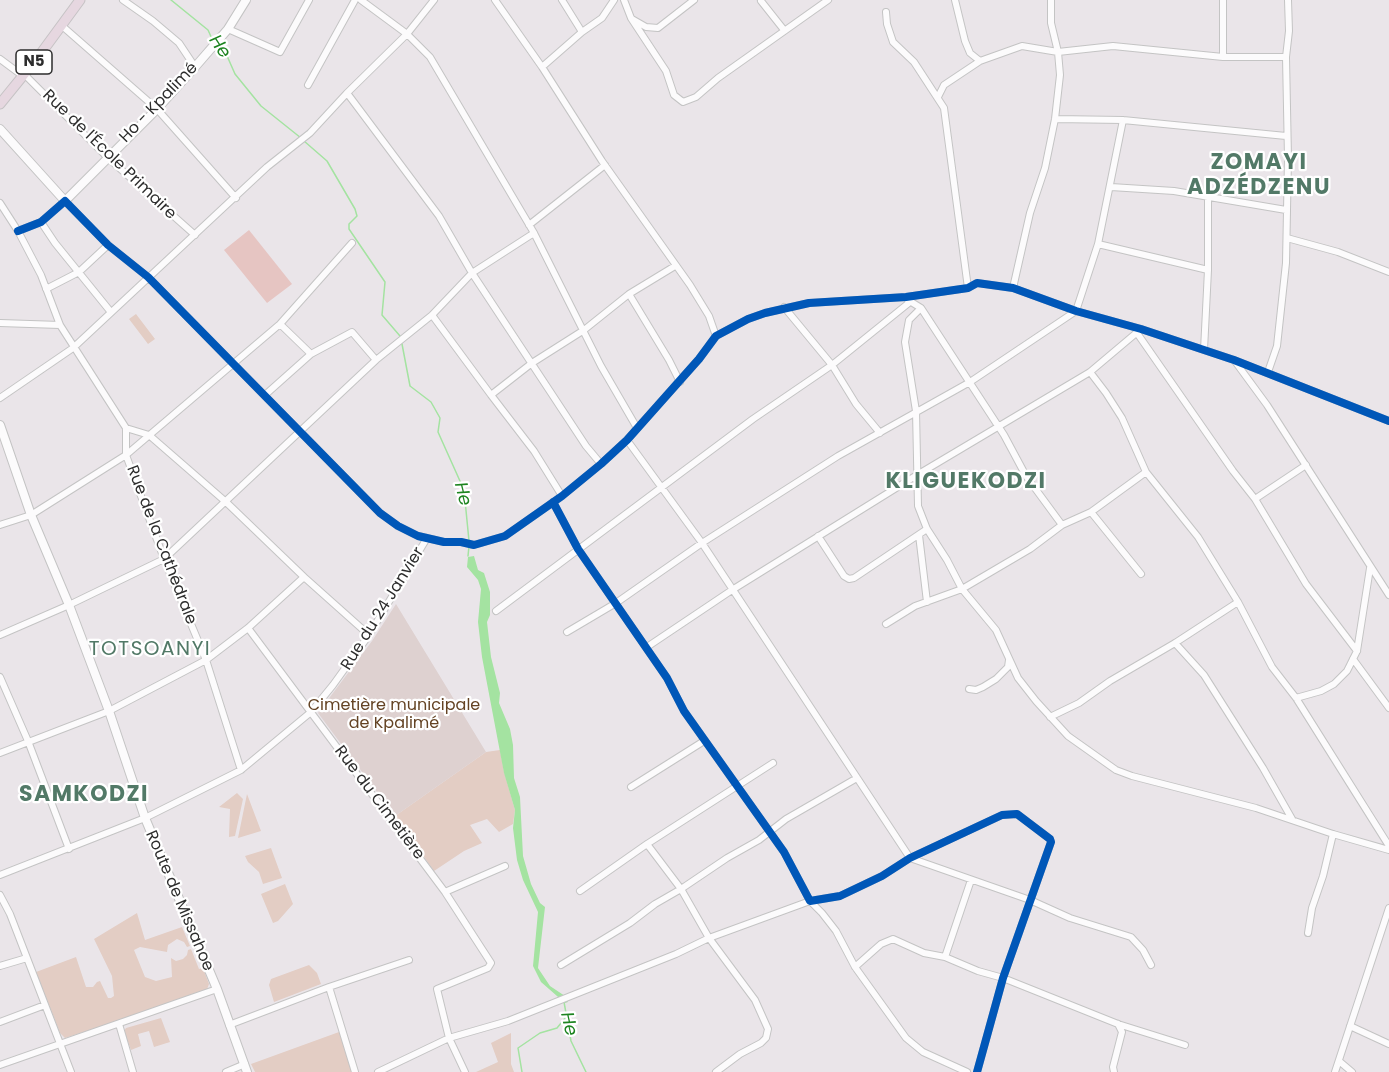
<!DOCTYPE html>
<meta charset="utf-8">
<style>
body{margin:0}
canvas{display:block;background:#eae5e9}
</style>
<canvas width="1389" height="1072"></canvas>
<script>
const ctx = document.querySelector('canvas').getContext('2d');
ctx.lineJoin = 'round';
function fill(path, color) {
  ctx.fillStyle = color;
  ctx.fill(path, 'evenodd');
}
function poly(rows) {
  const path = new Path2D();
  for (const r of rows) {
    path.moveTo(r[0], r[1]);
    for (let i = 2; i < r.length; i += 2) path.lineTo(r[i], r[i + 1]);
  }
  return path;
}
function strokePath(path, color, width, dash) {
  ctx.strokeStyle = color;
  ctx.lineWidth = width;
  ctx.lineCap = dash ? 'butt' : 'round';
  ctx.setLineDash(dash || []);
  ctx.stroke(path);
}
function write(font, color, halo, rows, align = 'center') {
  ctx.font = font + ' Poppins,sans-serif';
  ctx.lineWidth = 4.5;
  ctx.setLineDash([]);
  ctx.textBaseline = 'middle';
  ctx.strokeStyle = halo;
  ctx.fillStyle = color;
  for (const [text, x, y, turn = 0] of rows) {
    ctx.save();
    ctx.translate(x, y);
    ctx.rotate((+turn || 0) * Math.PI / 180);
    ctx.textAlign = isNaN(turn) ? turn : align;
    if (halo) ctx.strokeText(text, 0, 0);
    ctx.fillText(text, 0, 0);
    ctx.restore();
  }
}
fill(poly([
 [136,314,155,339,148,344,129,319],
 [500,750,504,772,515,810,513,824,499,832,487,819,470,825,482,843,464,851,434,871,395,816,486,752],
 [237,793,243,799,235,836,229,837,230,809,219,807],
 [247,794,261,831,238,838],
 [271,848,282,878,263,884,259,872,248,862,245,856],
 [285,884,293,904,278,921,273,923,261,894],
 [137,913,145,940,182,927,190,946,187,947,184,942,177,939,168,945,167,952,140,947,134,950,145,977,156,981,172,977,171,958,176,961,183,959,187,955,188,950,191,949,199,969,203,968,209,984,206,992,65,1038,60,1033,36,972,76,957,86,987,93,987,97,982,100,981,108,998,111,998,114,996,112,976,94,939],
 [309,965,317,973,321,984,274,1002,269,985,271,979],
 [161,1018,170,1042,154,1047,149,1031,138,1034,141,1046,131,1050,124,1031,126,1028],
 [339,1032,354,1072,255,1072,251,1064],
 [511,1033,511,1064,514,1072,476,1072,498,1062,491,1043]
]), '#e3cdc4');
fill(poly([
 [396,604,486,752,395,816,318,713,372,641]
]), '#ded1d0');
fill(poly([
 [249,230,292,284,267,303,224,250]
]), '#e6c5c2');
fill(poly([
 [474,556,478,570,484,573,490,592,490,615,487,622,491,657,500,693,499,703,510,729,513,745,514,778,520,797,523,856,531,884,540,903,545,907,538,968,550,986,565,996,568,1002,565,1003,541,982,533,966,538,912,523,880,517,860,513,828,515,810,504,773,482,657,478,622,481,589,478,580,467,567,468,557]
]), '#a4e3a1');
strokePath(poly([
 [171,0,208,30,213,41],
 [217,48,224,49,235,74,261,106,301,138],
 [304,141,327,161,355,209,357,216,349,224,349,229,385,282,382,315,400,336],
 [402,344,410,386,431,402,440,418,438,432,464,490,469,541],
 [468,556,469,546],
 [564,1002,571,1041,586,1072],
 [522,1072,518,1048,540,1033,557,1028,566,1017]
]), '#a4e3a1', 1.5);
const street = poly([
 [123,0,153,21,179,43,195,67],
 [361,0,407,34,430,57,534,233,601,366,637,428],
 [495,0,542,67,602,161,690,285,709,316,716,336],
 [562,0,582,32],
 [624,0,631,18,666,71,674,95,683,102,696,97,718,78,828,0],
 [955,0,965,41,970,53,980,61],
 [761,1,784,30],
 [886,12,887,24,893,42,914,62,944,108,968,288],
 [632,19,646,27,658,28,694,0],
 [61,25,157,109,236,198],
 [228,29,280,52,309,0],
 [1223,57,1223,0],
 [0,59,23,76],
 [542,67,582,32,602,18,614,0],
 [24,74,107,157,195,235],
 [308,85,355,0],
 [347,93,439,216,472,273,586,446,601,464],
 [938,97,944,85,980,61,1022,46,1058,52,1113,46,1223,57,1286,57],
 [1055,119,1123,120,1286,136],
 [1111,187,1174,191,1286,210],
 [0,203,18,231,41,275,60,325,126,428,126,455,164,559,206,660,241,770],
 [41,222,55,243,110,311],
 [529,225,605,165],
 [18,231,41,222,65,201,108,245,148,277,380,513,398,526,418,536,444,542,461,542,474,545,505,536,562,496,601,464,627,440,699,359,716,336,748,319,765,313,809,303,906,297,968,288,977,283,1013,288,1076,311,1141,329,1234,360,1389,421],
 [1287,238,1338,252,1389,272],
 [1098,244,1208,270],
 [1013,288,1030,213,1045,168,1055,119,1060,75,1058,52,1051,23,1051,0],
 [46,289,79,272,108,245],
 [629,294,669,360,680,382],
 [908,300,921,308,1004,435,1026,476,1062,525],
 [784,307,832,365,856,404,880,433],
 [921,308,909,320,905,342,916,411,918,506,927,529,947,560,962,589,996,630,1018,678,1036,701,1068,736,1116,770,1132,776,1256,808,1333,834,1389,850],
 [432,315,491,395,532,363,584,330,629,294,675,266],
 [0,323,60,325],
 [280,324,311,354],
 [1137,333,1233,471,1255,499,1306,584,1357,651],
 [1204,350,1208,270,1208,197],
 [1234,360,1267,405,1389,595],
 [1090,372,1106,393,1122,418,1146,472,1198,537,1238,602,1272,667,1296,698,1389,846],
 [1268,372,1277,346,1286,263,1288,158,1286,57,1289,31,1288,0],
 [265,395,311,354,352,332,376,360],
 [491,395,534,451,562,496],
 [0,398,73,348,267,167,310,133,347,93,407,34,434,0],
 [126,428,149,435,226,502,304,577,369,635],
 [627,440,702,543,910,858,1030,900,1070,918,1131,937,1143,950,1151,965],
 [1255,499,1306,465],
 [553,502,578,549,667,678,684,711,784,852,810,901,840,896,882,876,910,858,1002,815,1017,814,1050,839,1051,842,1003,978,977,1072],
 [1091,512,1141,574],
 [0,525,31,515,126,455,280,324,352,243],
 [919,535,927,602],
 [818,536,844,576,849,579,854,578,927,529],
 [496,611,753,419,832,365,910,302],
 [886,624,915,606,962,589,1030,549,1062,525,1091,512,1146,472],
 [248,628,445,892,491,963,488,968,437,989,449,1038,465,1072],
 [567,632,616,603,702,543,838,456,970,382,1076,311,1098,244,1123,120],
 [0,635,69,605,164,559,376,360,432,315,472,273,534,233],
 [1175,643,1204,675,1263,768,1292,819],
 [647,647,732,590,917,475,1090,372,1141,329],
 [1353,659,1389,708],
 [0,677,28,741,69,849],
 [969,689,976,690,983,687,996,679,1008,667,1009,660],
 [1296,698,1321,691,1334,684,1347,671,1357,651,1370,568],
 [1050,717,1079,703,1110,681,1175,643,1238,602],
 [0,753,109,711,206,660,248,628,304,577],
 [631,787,704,741],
 [0,875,145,818,241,770,311,712,333,685,369,635,427,538],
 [580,891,647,844,773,763],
 [445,892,505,866],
 [0,895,10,914,71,1072],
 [1308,933,1312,908,1323,876,1333,834],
 [945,957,971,880],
 [561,965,630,923,655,904,681,889,647,844],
 [0,966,27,958],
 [855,967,881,944,893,939,924,953,945,957,978,971,1003,978,1118,1024,1185,1045],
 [329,987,355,1072],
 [0,1022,45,1005],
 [119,1024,133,1072],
 [229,1025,329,987,409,960],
 [1350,1026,1389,1044],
 [1339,1061,1352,1072],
 [0,1065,217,989],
 [226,1072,245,1064],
 [378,1072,449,1038,508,1021,676,954,709,938,810,901,822,913,836,931,855,967,906,1038,923,1052,967,1072],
 [716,1072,740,1054,761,1043,766,1038,768,1029,755,1000,709,938,681,889,727,858,759,840,786,819,857,778],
 [1114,1072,1113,1067,1122,1032,1118,1024],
 [1335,1072,1389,908]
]);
const secondary = poly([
 [0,129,65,201,157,109,195,67,228,29,246,0],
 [0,425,31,515,69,605,109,711,145,818,217,989,247,1072]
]);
const primary = poly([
 [0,104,39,56,80,0]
]);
strokePath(street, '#c4c4c4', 8);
strokePath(secondary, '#c4c4c4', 10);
strokePath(primary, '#c6c3c5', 11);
strokePath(street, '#fcfbfc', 6);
strokePath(secondary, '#fcfbfc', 8);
strokePath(primary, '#e6d7e0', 9);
strokePath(poly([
 [18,231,41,222,65,201,108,245,148,277,380,513,398,526,418,536,444,542,461,542,474,545,505,536,562,496,601,464,627,440,699,359,716,336,748,319,765,313,809,303,906,297,968,288,977,283,1013,288,1076,311,1141,329,1234,360,1389,421],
 [553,502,578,549,667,678,684,711,784,852,810,901,840,896,882,876,910,858,1002,815,1017,814,1050,839,1051,842,1003,978,977,1072]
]), '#0057b8', 8);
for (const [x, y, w] of [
 [34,62,36]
]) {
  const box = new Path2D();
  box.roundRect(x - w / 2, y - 12, w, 24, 4.5);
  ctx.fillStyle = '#fff';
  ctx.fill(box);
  strokePath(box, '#2d2d2d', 1.5);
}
write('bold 15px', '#2d2d2d', null, [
 ["N5",34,62]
]);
write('16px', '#2d2d2d', '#fff', [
 ["Ho - Kpalimé",159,103,-46],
 ["Rue de l'École Primaire",109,155,44],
 ["Rue de la Cathédrale",161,545,69],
 ["Rue du 24 Janvier",383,609,-58],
 ["Rue du Cimetière",379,803,53],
 ["Route de Missahoe",179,901,67]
]);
write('16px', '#644324', '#fff', [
 ["Cimetière municipale",394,706],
 ["de Kpalimé",394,724]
]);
write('italic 18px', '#1d8420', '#fff', [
 ["He",219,47,56],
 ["He",462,494,76],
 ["He",568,1024,77]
]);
ctx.letterSpacing = '1.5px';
write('20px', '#527967', '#fff', [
 ["TOTSOANYI",150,650]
]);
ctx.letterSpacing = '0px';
ctx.letterSpacing = '1.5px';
write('bold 22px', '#527967', '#fff', [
 ["ZOMAYI",1259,163],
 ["ADZÉDZENU",1259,188],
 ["KLIGUEKODZI",966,482],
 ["SAMKODZI",84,795]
]);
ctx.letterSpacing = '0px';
</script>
